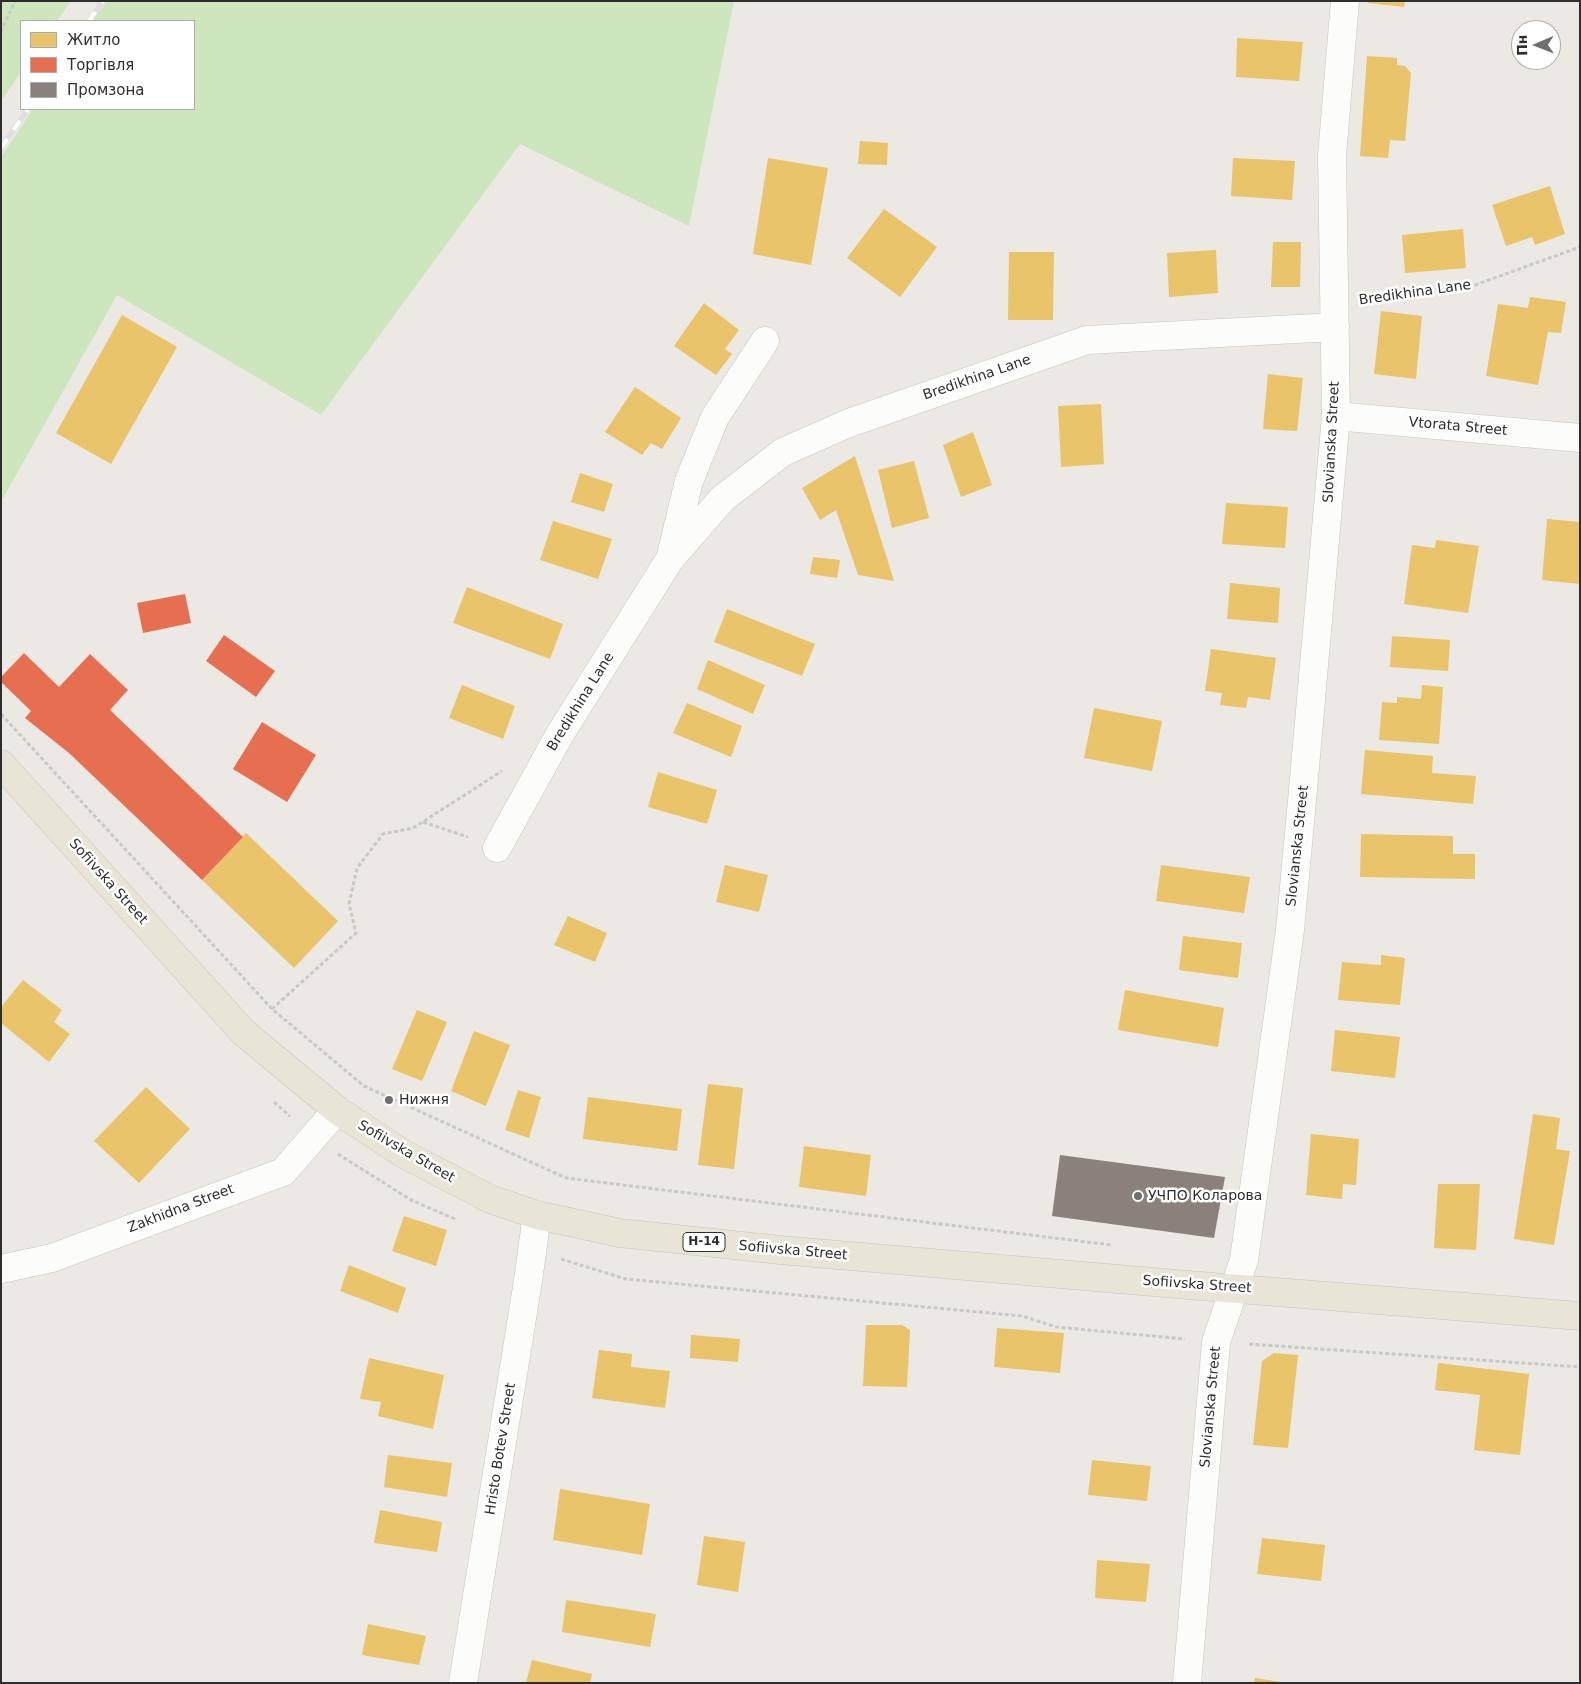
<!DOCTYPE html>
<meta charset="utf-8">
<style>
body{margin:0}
#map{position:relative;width:1581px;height:1684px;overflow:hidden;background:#ece8e4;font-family:"DejaVu Sans",sans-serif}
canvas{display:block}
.frame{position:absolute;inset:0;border:2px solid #2e2e2e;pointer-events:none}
.legend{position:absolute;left:20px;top:20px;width:175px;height:90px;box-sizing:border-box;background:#fff;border:1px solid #ababab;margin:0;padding:6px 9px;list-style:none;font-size:15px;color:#2e2e2e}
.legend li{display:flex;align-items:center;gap:10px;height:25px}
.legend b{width:25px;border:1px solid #ababab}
.north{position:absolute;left:1511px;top:20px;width:50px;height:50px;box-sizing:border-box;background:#fff;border:1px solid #ababab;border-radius:50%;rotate:269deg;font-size:14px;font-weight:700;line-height:20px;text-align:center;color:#2e2e2e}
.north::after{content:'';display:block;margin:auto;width:18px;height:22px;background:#706f6e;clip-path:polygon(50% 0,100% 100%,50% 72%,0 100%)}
</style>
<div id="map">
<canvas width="1581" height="1684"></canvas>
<div class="frame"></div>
<ul class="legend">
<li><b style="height:14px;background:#e9c46a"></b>Житло</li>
<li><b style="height:14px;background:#e76f51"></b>Торгівля</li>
<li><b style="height:14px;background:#8a817c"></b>Промзона</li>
</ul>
<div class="north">Пн</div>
</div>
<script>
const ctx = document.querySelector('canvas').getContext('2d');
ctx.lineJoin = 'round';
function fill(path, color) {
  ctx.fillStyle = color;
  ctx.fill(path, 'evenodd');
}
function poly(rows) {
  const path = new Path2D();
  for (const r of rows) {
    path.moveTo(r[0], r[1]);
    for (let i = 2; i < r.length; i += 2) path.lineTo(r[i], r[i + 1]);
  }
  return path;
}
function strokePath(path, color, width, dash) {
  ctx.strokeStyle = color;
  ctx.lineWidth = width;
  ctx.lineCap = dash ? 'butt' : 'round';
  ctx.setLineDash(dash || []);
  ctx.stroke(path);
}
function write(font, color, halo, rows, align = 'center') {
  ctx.font = font + ' "DejaVu Sans",sans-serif';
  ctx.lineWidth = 5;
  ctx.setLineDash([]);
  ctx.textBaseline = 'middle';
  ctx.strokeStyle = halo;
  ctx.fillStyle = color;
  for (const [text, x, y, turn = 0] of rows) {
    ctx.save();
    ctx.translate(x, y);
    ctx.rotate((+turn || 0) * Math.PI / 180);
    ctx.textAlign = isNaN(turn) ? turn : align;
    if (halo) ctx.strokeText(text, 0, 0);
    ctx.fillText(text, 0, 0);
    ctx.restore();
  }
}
fill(poly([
 [1,1,71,1,57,21,21,21,21,72,1,101],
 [107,1,734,1,689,226,520,144,321,415,117,295,1,502,1,157,33,109,194,109,194,21,92,21]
]), '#cee6be');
fill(poly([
 [1368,1,1405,1,1404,7,1368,3],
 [1237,38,1303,42,1299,81,1236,77],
 [1367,56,1397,58,1397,65,1405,66,1411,73,1405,141,1390,140,1388,158,1360,156],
 [860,141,888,143,887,165,858,164],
 [768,158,828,168,811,265,753,254],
 [1233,158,1295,161,1292,200,1231,196],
 [1550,186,1565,234,1535,245,1532,237,1506,246,1492,205],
 [884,209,937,247,900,297,847,258],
 [1463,229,1466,268,1405,273,1402,235],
 [1273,242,1301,242,1300,287,1271,287],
 [1216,250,1218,293,1169,297,1167,253],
 [1009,252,1054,252,1053,320,1008,320],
 [1530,297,1566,302,1561,333,1548,332,1538,385,1486,376,1498,304,1528,308],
 [704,303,739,330,725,349,732,354,716,375,674,346],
 [1381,311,1422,316,1416,379,1374,374],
 [122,315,177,347,111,464,56,433],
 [1268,374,1303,378,1297,431,1263,429],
 [635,387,681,418,662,449,651,443,642,455,605,432],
 [1101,404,1104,464,1061,467,1058,406],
 [973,432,992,485,961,497,943,445],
 [855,456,894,581,858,575,836,510,820,520,802,488],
 [914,461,929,518,892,528,878,470],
 [580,473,613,484,604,512,571,502],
 [1226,503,1288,507,1285,548,1222,544],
 [1547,519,1580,522,1580,584,1542,580],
 [553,521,612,539,598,579,540,560],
 [1436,540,1479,546,1468,613,1404,604,1412,545,1435,548],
 [813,557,840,560,837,578,810,574],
 [1230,583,1280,588,1278,623,1227,619],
 [467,587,563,624,550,659,453,623],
 [727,609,815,644,802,676,714,642],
 [1392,636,1450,640,1448,671,1390,667],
 [1211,649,1276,658,1270,700,1248,697,1246,708,1220,705,1222,693,1205,691],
 [708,660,765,685,753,714,697,689],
 [462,685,515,706,503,739,449,718],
 [1422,685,1443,687,1439,744,1379,740,1382,702,1397,703,1397,697,1421,699],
 [687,703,742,726,731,757,673,733],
 [1094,708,1162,721,1152,771,1084,758],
 [1365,750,1433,756,1432,773,1476,776,1473,804,1361,794],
 [658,772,717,790,707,824,648,807],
 [246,833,338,921,294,968,202,880],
 [1361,834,1453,836,1453,854,1475,854,1475,879,1360,877],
 [725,865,768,875,759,912,716,902],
 [1161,865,1250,877,1244,913,1156,901],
 [568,916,607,933,595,962,554,945],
 [1183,936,1242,943,1238,978,1179,970],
 [1381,955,1405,958,1400,1005,1338,1000,1342,962,1381,965],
 [23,980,62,1010,54,1022,70,1034,49,1062,1,1023,1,1007],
 [1125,990,1224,1008,1218,1047,1118,1030],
 [417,1010,447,1022,422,1081,392,1069],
 [1335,1030,1400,1037,1395,1078,1331,1071],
 [474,1031,510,1045,486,1106,451,1091],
 [708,1084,743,1088,734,1169,698,1165],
 [146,1087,190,1129,139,1183,94,1141],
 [518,1090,541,1097,529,1138,505,1130],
 [588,1097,682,1109,677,1151,583,1139],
 [1533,1114,1560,1118,1556,1149,1570,1151,1554,1245,1514,1239],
 [1311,1134,1359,1139,1356,1185,1343,1184,1342,1199,1306,1195],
 [804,1146,871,1155,866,1196,799,1187],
 [1438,1184,1480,1184,1476,1250,1434,1248],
 [404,1216,447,1230,436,1266,392,1251],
 [349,1265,406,1288,398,1313,340,1291],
 [866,1325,902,1325,910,1330,907,1387,863,1386],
 [997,1328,1064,1333,1060,1373,994,1367],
 [691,1335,740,1339,738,1362,690,1358],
 [599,1350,632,1354,631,1367,670,1371,665,1408,592,1398],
 [1274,1353,1298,1355,1288,1448,1253,1445,1262,1361],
 [369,1358,444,1375,433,1429,378,1416,381,1402,360,1399],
 [1438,1363,1529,1374,1520,1455,1474,1450,1480,1395,1435,1390],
 [388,1455,452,1463,447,1497,384,1487],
 [1092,1460,1151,1466,1147,1501,1088,1495],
 [560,1489,650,1504,642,1555,553,1540],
 [380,1510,442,1522,437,1552,374,1543],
 [704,1536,745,1542,738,1592,697,1585],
 [1262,1538,1325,1545,1321,1581,1257,1574],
 [1097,1560,1150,1564,1146,1602,1095,1598],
 [566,1600,656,1614,650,1647,562,1632],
 [368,1624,426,1636,419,1665,362,1655],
 [532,1660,592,1674,590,1683,526,1683],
 [1255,1678,1281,1682,1281,1683,1254,1683]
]), '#e9c46a');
fill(poly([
 [185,594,191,623,143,633,137,603],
 [224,635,275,671,256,697,206,661],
 [24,653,59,687,90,654,128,690,110,710,243,837,202,880,69,753,25,718,31,711,1,682,1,677],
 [262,722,316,755,287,802,233,769]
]), '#e76f51');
fill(poly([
 [1060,1155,1225,1177,1214,1238,1052,1216]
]), '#8a817c');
const street = poly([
 [1336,416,1580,438],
 [671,555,689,481,715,417,765,341],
 [497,848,560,734,670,559,722,499,783,452,849,423,1087,340,1335,327],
 [1,1269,52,1258,283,1172,337,1110],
 [463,1683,528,1281,537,1215],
 [1187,1683,1216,1342,1244,1260,1290,930,1303,790,1336,416,1332,156,1345,1]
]);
const primary = poly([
 [1,764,244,1033,337,1110,402,1153,490,1199,537,1215,620,1233,780,1250,1188,1285,1580,1316]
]);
strokePath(street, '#c5c4c5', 29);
strokePath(primary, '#c6c5c4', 29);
strokePath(poly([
 [1,32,15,1],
 [1365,300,1475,285,1580,247],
 [1,714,272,1009,364,1086,566,1178,1112,1245],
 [423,822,468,837],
 [272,1009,356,933,349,904,357,868,383,834,413,828,502,771],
 [274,1102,290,1116],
 [338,1154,411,1200,455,1219],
 [561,1259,626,1279,1022,1316,1056,1327,1185,1339],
 [1249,1344,1580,1367]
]), '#c9c9c8', 3, [4, 2.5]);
strokePath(street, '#fcfcfb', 28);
strokePath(primary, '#e8e4d6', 28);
const rail = poly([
 [89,21,103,1],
 [1,148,28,109]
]);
strokePath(rail, '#dfdfe1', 5.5);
strokePath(rail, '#fff', 4, [11]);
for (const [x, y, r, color] of [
 [389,1100,5,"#706f6e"],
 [1138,1196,5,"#706f6e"]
]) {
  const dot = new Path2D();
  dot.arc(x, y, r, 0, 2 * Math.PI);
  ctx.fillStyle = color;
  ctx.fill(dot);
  strokePath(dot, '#fff', 2);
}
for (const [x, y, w] of [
 [704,1242,42]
]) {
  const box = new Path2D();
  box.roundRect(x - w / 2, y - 9.5, w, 19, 4);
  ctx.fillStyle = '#fff';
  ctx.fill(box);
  strokePath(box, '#2e2e2e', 1);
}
write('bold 12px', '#2e2e2e', null, [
 ["Н-14",704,1242]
]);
write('14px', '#2e2e2e', '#fff', [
 ["Bredikhina Lane",1415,293,-8],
 ["Bredikhina Lane",977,378,-19],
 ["Vtorata Street",1458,427,5],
 ["Slovianska Street",1332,442,-87],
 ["Bredikhina Lane",581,702,-58],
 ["Slovianska Street",1298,846,-84],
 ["Sofiivska Street",108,882,48],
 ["Sofiivska Street",406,1152,30],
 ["Zakhidna Street",181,1209,-21],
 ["Sofiivska Street",793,1251,5],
 ["Sofiivska Street",1197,1285,4],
 ["Slovianska Street",1211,1407,-85],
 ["Hristo Botev Street",501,1449,-81]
]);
write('14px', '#2e2e2e', '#fff', [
 ["Нижня",399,1100],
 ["УЧПО Коларова",1148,1196]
], 'left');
</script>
